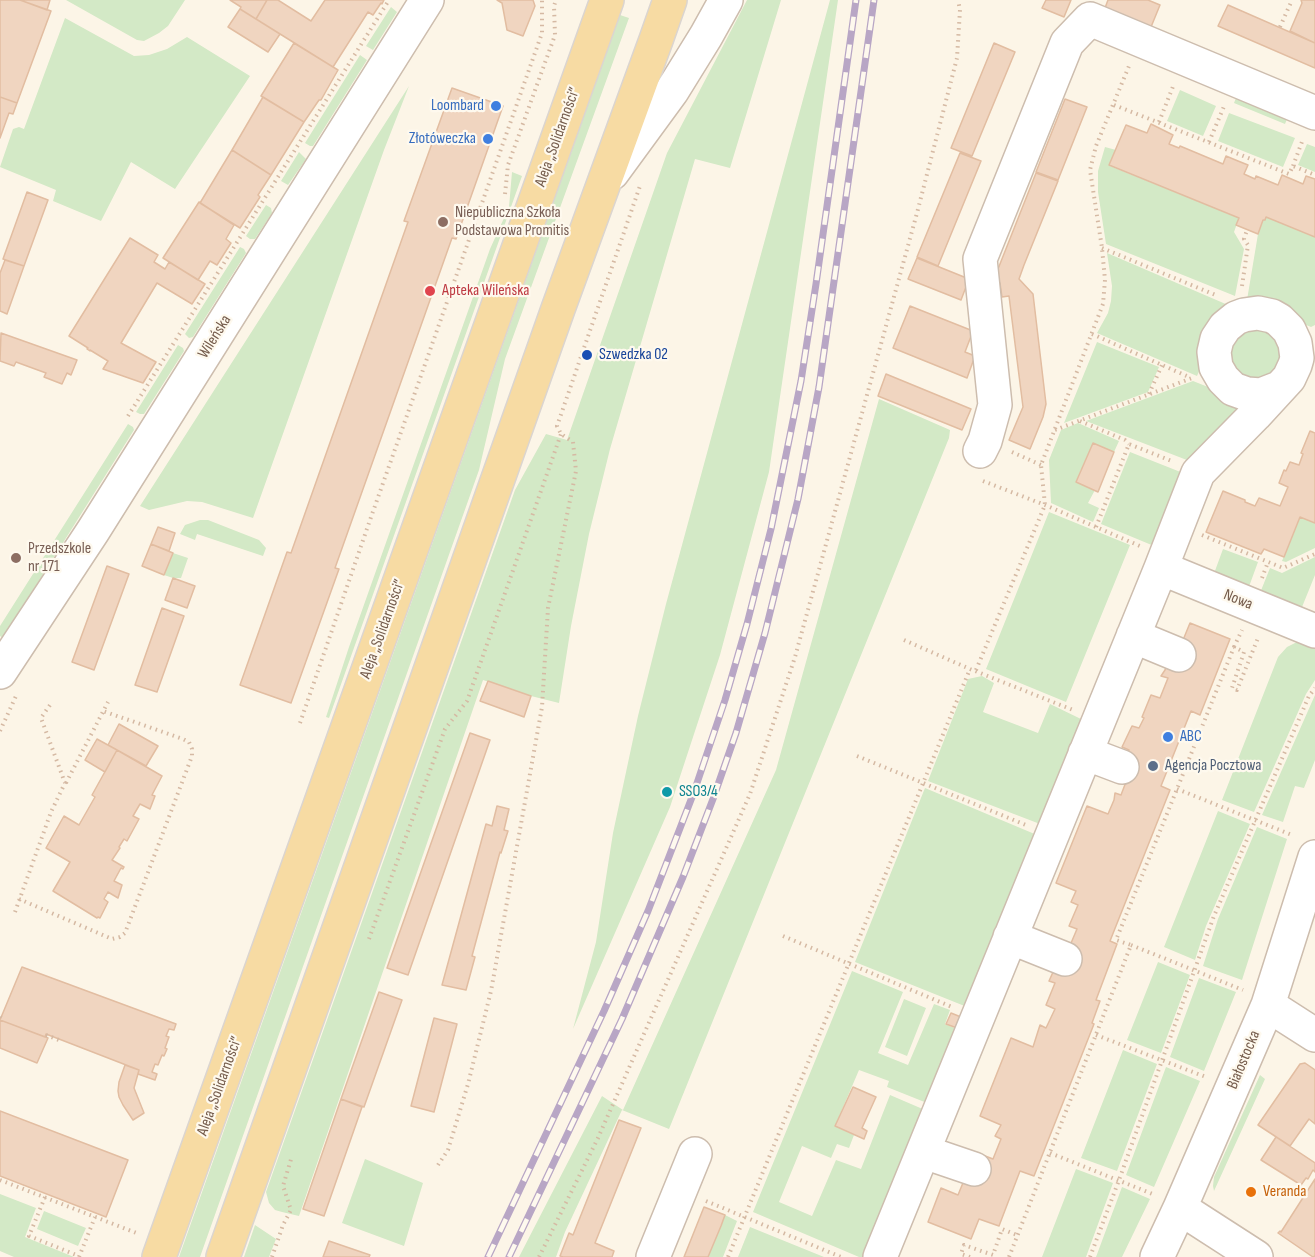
<!DOCTYPE html>
<meta charset="utf-8">
<style>
body{margin:0}
canvas{display:block;background:#fcf5e7}
</style>
<canvas width="1315" height="1257"></canvas>
<script>
const ctx = document.querySelector('canvas').getContext('2d');
ctx.lineJoin = 'round';
function fill(path, color) {
  ctx.fillStyle = color;
  ctx.fill(path, 'evenodd');
}
function poly(rows) {
  const path = new Path2D();
  for (const r of rows) {
    path.moveTo(r[0], r[1]);
    for (let i = 2; i < r.length; i += 2) path.lineTo(r[i], r[i + 1]);
  }
  return path;
}
function strokePath(path, color, width, dash) {
  ctx.strokeStyle = color;
  ctx.lineWidth = width;
  ctx.lineCap = dash ? 'butt' : 'round';
  ctx.setLineDash(dash || []);
  ctx.stroke(path);
}
function write(font, color, halo, rows, align = 'center') {
  ctx.font = font + ' "Sofia Sans Condensed",sans-serif';
  ctx.lineWidth = 4.5;
  ctx.setLineDash([]);
  ctx.textBaseline = 'middle';
  ctx.strokeStyle = halo;
  ctx.fillStyle = color;
  for (const [text, x, y, turn = 0] of rows) {
    ctx.save();
    ctx.translate(x, y);
    ctx.rotate((+turn || 0) * Math.PI / 180);
    ctx.textAlign = isNaN(turn) ? turn : align;
    if (halo) ctx.strokeText(text, 0, 0);
    ctx.fillText(text, 0, 0);
    ctx.restore();
  }
}
fill(poly([
 [66,0,185,0,168,26,159,33,144,41,137,40],
 [747,0,781,0,730,168,695,159,610,449,589,534,571,626,559,703,531,696,483,680,299,1216,282,1212,275,1210,269,1203,266,1192,515,490,546,434,567,440,667,153],
 [830,0,838,0,769,472,720,655,670,807,573,1029,596,942,613,833,638,716,666,604],
 [391,7,397,12,373,50,366,46],
 [620,15,629,18,505,359,479,470,200,1257,179,1257],
 [65,18,134,56,149,55,167,49,187,37,250,76,175,189,131,162,101,221,53,201,56,190,0,167,13,129,19,127,24,129],
 [360,55,367,60,313,146,310,146,305,143],
 [409,86,384,150,253,518,202,502,187,501,149,510,140,506],
 [1180,90,1216,106,1203,136,1167,121],
 [1238,93,1289,114,1285,124,1234,103],
 [1229,113,1295,138,1283,167,1218,141],
 [1307,144,1315,147,1315,172,1298,165],
 [1105,147,1116,150,1110,166,1239,218,1234,232,1244,249,1235,296,1106,244,1098,192,1098,171],
 [299,152,306,159,288,185,281,181],
 [512,172,522,176,329,718,326,717,349,647,490,249,509,207],
 [266,205,271,208,272,213,255,239,250,239,246,236],
 [1266,217,1315,237,1315,325,1311,327,1247,300,1258,234,1263,220],
 [240,247,244,249,246,253,193,337,189,338,185,334],
 [1107,253,1228,305,1197,376,1097,333,1108,313,1111,301,1112,286],
 [1256,322,1283,342,1277,375,1243,384,1222,348],
 [1097,342,1159,367,1148,392,1064,423],
 [178,345,183,348,184,351,144,414,140,414,136,412],
 [1193,381,1208,387,1216,386,1242,411,1192,462,1086,421],
 [879,399,950,430,949,438,669,1129,622,1110,565,1232,556,1257,519,1257,602,1096,623,1110,776,770],
 [1078,423,1119,441,1114,452,1093,443,1076,481,1095,490,1088,503,1099,508,1093,522,1051,503,1049,460,1061,430],
 [128,424,133,427,134,430,3,638,0,636,0,626],
 [1130,452,1183,473,1154,546,1101,524],
 [1049,512,1130,545,1066,702,986,669],
 [1300,517,1315,523,1315,548,1286,562,1282,561],
 [200,520,208,520,259,540,266,548,263,556,197,534,195,540,180,534,185,525],
 [1223,549,1258,562,1247,592,1212,579],
 [173,553,188,558,181,578,173,578,164,575],
 [1315,557,1315,575,1300,612,1260,593,1270,568,1282,573],
 [1297,642,1305,642,1315,645,1315,680,1306,694,1254,812,1222,800,1278,657,1287,647],
 [982,676,994,683,983,712,1038,733,1050,704,1081,719,1040,824,928,781,968,679],
 [1315,695,1315,760,1304,788,1295,786,1283,822,1262,815],
 [925,788,1037,835,967,1007,855,962],
 [1218,811,1250,824,1206,926,1195,960,1164,947],
 [1257,827,1287,839,1242,980,1203,966,1218,919],
 [1158,962,1190,975,1161,1053,1127,1040],
 [852,971,903,992,878,1053,908,1065,934,1004,950,1010,945,1024,957,1029,927,1103,887,1087,889,1081,859,1070,835,1126,854,1135,849,1148,837,1144,831,1158,802,1146,779,1202,812,1216,836,1160,861,1169,890,1095,925,1110,865,1257,859,1257,753,1212],
 [1199,978,1236,992,1204,1071,1170,1057],
 [904,999,926,1008,907,1056,885,1047],
 [1123,1050,1157,1064,1117,1171,1081,1158],
 [1166,1067,1200,1081,1154,1187,1126,1175],
 [1260,1075,1265,1079,1214,1191,1213,1186,1214,1177],
 [365,1159,423,1183,404,1246,342,1223],
 [1076,1169,1113,1183,1086,1257,1042,1257],
 [1122,1187,1150,1199,1122,1257,1096,1257],
 [0,1194,36,1208,25,1237,74,1257,14,1257,0,1251],
 [44,1211,86,1228,78,1246,37,1229],
 [725,1215,737,1221,723,1257,708,1257],
 [255,1225,276,1239,269,1257,244,1257],
 [750,1227,824,1257,738,1257]
]), '#d3e9c6');
const building = poly([
 [0,0,20,0,51,11,17,103,0,97,0,0],
 [20,0,50,0,47,10,20,0],
 [230,0,267,0,256,19,240,9,241,7,230,0],
 [267,0,278,0,311,21,325,0,384,0,382,4,381,3,373,15,368,12,333,67,256,19,267,0],
 [497,0,533,0,535,6,523,36,507,30,502,3,497,0],
 [1046,0,1071,0,1064,17,1042,8,1046,0],
 [1108,0,1148,0,1160,5,1151,27,1105,8,1108,0],
 [1301,0,1315,0,1315,43,1290,31,1302,3,1301,0],
 [1228,5,1315,43,1315,68,1218,26,1228,5],
 [240,9,280,34,268,52,228,27,240,9],
 [294,43,338,70,321,100,319,100,304,122,261,96,294,43],
 [994,43,1015,52,972,156,951,148,994,43],
 [452,88,503,106,456,239,452,238,335,568,339,569,291,703,240,685,287,552,291,553,408,222,404,221,452,88],
 [0,97,17,103,13,114,9,113,0,138,0,97],
 [263,97,304,122,271,175,232,150,263,97],
 [1065,99,1087,107,1058,180,1036,172,1065,99],
 [1151,124,1173,135,1169,144,1179,148,1180,146,1223,164,1226,156,1238,161,1248,165,1244,174,1255,179,1256,176,1278,185,1282,175,1303,184,1306,176,1315,179,1315,237,1266,217,1265,220,1263,220,1258,234,1236,225,1239,218,1109,165,1126,125,1147,133,1151,124],
 [232,150,271,175,258,195,260,197,240,228,200,203,232,150],
 [960,153,981,161,938,266,917,257,960,153],
 [1036,173,1058,181,1024,265,1019,279,1033,294,1046,404,1043,417,1030,449,1009,440,1023,407,1009,296,1002,297,1000,283,997,283,998,269,1036,173],
 [27,192,48,200,24,266,3,259,27,192],
 [199,202,234,225,226,239,231,243,217,265,210,261,198,280,163,258,199,202],
 [130,238,158,255,154,262,165,269,169,262,205,284,192,304,157,283,121,343,156,362,143,383,103,369,108,361,90,350,90,351,87,349,88,348,69,336,130,238],
 [917,258,969,279,961,300,908,279,917,258],
 [5,260,24,266,7,314,0,311,0,273,5,260],
 [910,306,973,331,965,352,975,356,967,378,893,348,910,306],
 [1,333,77,360,71,375,67,373,62,384,44,377,46,373,16,362,14,366,0,361,1,333],
 [886,374,971,409,962,430,878,396,886,374],
 [1310,431,1315,433,1315,523,1300,517,1284,557,1264,549,1261,554,1206,532,1223,491,1245,500,1245,502,1255,506,1259,498,1280,506,1288,487,1279,483,1284,470,1286,471,1290,462,1299,465,1303,454,1301,453,1310,431],
 [1093,443,1114,452,1098,492,1076,482,1093,443],
 [158,527,175,533,169,551,151,544,158,527],
 [151,544,173,553,164,575,142,566,151,544],
 [107,566,129,574,94,670,72,662,107,566],
 [173,578,195,586,187,608,165,600,173,578],
 [162,608,184,616,157,692,135,685,162,608],
 [1190,623,1230,639,1200,715,1191,711,1161,786,1170,790,1110,941,1117,944,1096,1000,1100,1001,1092,1023,1094,1024,1034,1176,1020,1171,999,1226,979,1219,971,1239,928,1222,941,1188,958,1195,967,1173,980,1154,993,1159,1001,1139,995,1136,1001,1125,980,1116,1011,1038,1033,1047,1040,1025,1046,1028,1055,1009,1046,1005,1055,983,1049,981,1058,961,1063,962,1077,929,1069,926,1078,905,1071,902,1076,891,1056,883,1087,806,1108,814,1114,800,1115,793,1121,795,1129,774,1121,771,1129,750,1122,747,1132,726,1139,728,1144,718,1142,717,1151,695,1160,698,1168,678,1161,676,1165,670,1171,654,1181,645,1190,623],
 [488,681,531,696,524,717,480,701,488,681],
 [119,724,158,746,146,766,108,745,119,724],
 [470,733,490,740,408,975,387,968,470,733],
 [97,739,117,750,105,772,85,760,97,739],
 [117,750,162,776,152,795,155,796,150,809,140,804,133,816,139,819,127,841,124,839,119,847,120,848,112,860,124,867,123,869,121,868,114,881,122,885,118,898,108,892,104,899,108,902,100,918,98,917,97,918,53,891,70,862,46,848,64,816,79,825,95,797,92,795,117,750],
 [666,786,671,788,668,798,663,796,666,786],
 [497,806,509,809,504,830,508,831,501,853,500,852,472,956,475,957,466,990,442,985,486,824,492,826,497,806],
 [22,967,176,1024,174,1030,169,1029,166,1036,169,1037,165,1048,167,1049,164,1056,162,1055,158,1065,155,1064,152,1072,157,1074,155,1080,138,1074,139,1070,59,1039,46,1034,45,1037,0,1020,22,967],
 [379,992,402,1000,364,1107,341,1099,379,992],
 [951,1013,961,1017,957,1028,946,1024,951,1013],
 [434,1018,457,1024,434,1112,411,1106,434,1018],
 [0,1020,48,1038,37,1063,0,1048,0,1020],
 [1305,1063,1315,1070,1315,1124,1309,1119,1290,1146,1258,1125,1300,1064,1305,1063],
 [125,1065,139,1070,134,1088,144,1113,133,1120,123,1105,119,1097,118,1091,119,1082,125,1065],
 [853,1087,876,1097,862,1128,867,1131,864,1139,835,1126,853,1087],
 [341,1099,362,1107,324,1216,303,1209,341,1099],
 [0,1111,128,1160,106,1217,0,1176,0,1111],
 [619,1120,641,1128,595,1243,614,1251,612,1257,563,1257,560,1256,569,1233,573,1235,619,1120],
 [1276,1137,1315,1163,1315,1172,1313,1170,1308,1179,1306,1178,1301,1185,1261,1160,1276,1137],
 [1315,1179,1315,1256,1313,1257,1278,1233,1280,1231,1281,1232,1315,1179],
 [704,1207,725,1215,721,1226,708,1257,684,1257,704,1207],
 [329,1241,370,1255,369,1257,323,1257,329,1241]
]);
fill(building, '#f0d5c0');
strokePath(building, '#e2bda1', 1.5);
const minor = poly([
 [612,173,672,91,706,36,726,0],
 [980,451,985,441,995,405,980,259,1067,43,1090,19,1315,113],
 [1161,568,1315,631],
 [1133,636,1179,655],
 [0,672,93,531,427,0],
 [1085,753,1122,767],
 [1010,937,1065,959],
 [1268,1005,1315,1035],
 [924,1152,974,1169],
 [1180,1208,1256,1257],
 [653,1257,695,1154],
 [880,1257,1161,568,1198,473,1255,415,1289,378,1295,365,1297,358,1295,343,1289,330,1279,320,1272,316,1258,313,1244,315,1236,318,1225,327,1217,339,1214,352,1216,367,1223,379,1233,389,1247,394,1261,395,1279,388],
 [1157,1257,1180,1208,1268,1005,1315,857]
]);
const major = poly([
 [159,1257,607,0],
 [223,1257,558,309,656,40,670,0]
]);
strokePath(minor, '#cdbdae', 36);
strokePath(major, '#dbd5d0', 36);
strokePath(poly([
 [1280,27,1292,0],
 [1114,105,1289,174,1293,166,1315,175],
 [1159,122,1174,84],
 [1209,142,1225,104],
 [1293,166,1303,139],
 [505,194,508,165,555,35,554,6,556,0],
 [1102,248,1218,296],
 [1242,286,1248,245,1244,239,1247,230],
 [1092,334,1189,377],
 [1149,394,1162,365],
 [128,416,389,0],
 [1080,421,1125,440,1129,444],
 [1055,430,1192,378],
 [1012,452,1041,465],
 [983,481,1045,505,1140,546],
 [1096,527,1129,444,1174,462],
 [1202,535,1283,568,1315,554],
 [1262,578,1268,562],
 [904,640,970,669,1073,710],
 [1234,647,1242,630],
 [976,670,1045,505,1041,465,1103,304,1105,280,1102,248,1090,170,1096,146,1129,66],
 [300,723,370,520,542,33,542,0],
 [0,731,16,696],
 [857,756,1026,825],
 [66,783,108,702],
 [1177,789,1292,835],
 [19,899,112,939,120,937,125,933,192,756,192,749,189,742,183,739,103,711],
 [15,912,51,812,65,783,41,718,52,702],
 [783,936,952,1007],
 [369,939,445,729,467,701,561,434],
 [1131,945,1243,990],
 [0,1017,1,1018],
 [46,1035,59,1040,59,1039],
 [1096,1035,1206,1077],
 [1050,1153,1155,1195],
 [438,1165,448,1150,468,1084,491,991,542,707,548,608,576,471,573,442,561,434,557,426,640,186],
 [0,1180,139,1234],
 [45,1197,29,1236,79,1256],
 [706,1201,841,1257],
 [79,1257,95,1217],
 [272,1257,283,1225,291,1210,283,1186,292,1156],
 [539,1257,598,1138,750,794,795,657,917,213,957,58,960,10,958,0],
 [728,1257,970,669],
 [970,1257,961,1254,964,1245,993,1255,1002,1229,1017,1235],
 [1009,1257,1131,945,1116,940,1177,789,1234,647,1244,652,1232,688,1237,690,1258,638],
 [1090,1257,1119,1180,1214,916,1309,696,1315,688]
]), '#d5b9a3', 4, [1.5, 4.5]);
strokePath(minor, '#fff', 33);
strokePath(major, '#f7dba3', 33);
const rail = poly([
 [488,1257,604,1011,648,911,694,792,725,700,747,624,771,529,801,381,816,284,856,0],
 [509,1257,622,1019,683,877,713,799,736,733,765,633,798,499,819,387,874,0]
]);
strokePath(rail, '#b8a6c5', 7);
strokePath(rail, '#fef9ee', 4.5, [14]);
for (const [x, y, r, color] of [
 [496,106,6,"#3f7fe0"],
 [488,139,6,"#3f7fe0"],
 [443,222,6,"#8d6e63"],
 [430,291,6,"#e0444e"],
 [587,355,6,"#1a4fb4"],
 [16,558,6,"#8d6e63"],
 [1168,737,6,"#3f7fe0"],
 [1153,766,6,"#5c6f8a"],
 [667,792,6,"#0f9aa8"],
 [1251,1192,6,"#e8710a"]
]) {
  const dot = new Path2D();
  dot.arc(x, y, r, 0, 2 * Math.PI);
  ctx.fillStyle = color;
  ctx.fill(dot);
  strokePath(dot, '#fef9ee', 2);
}
write('16px', '#366cbe', '#fef9ee', [
 ["Loombard",484,106],
 ["Złotóweczka",476,139],
 ["ABC",1180,737,"left"]
], 'right');
write('16px', '#755c4c', '#fef9ee', [
 ["Aleja „Solidarności”",558,137,-70],
 ["Wileńska",215,337,-58],
 ["Nowa",1238,600,22],
 ["Aleja „Solidarności”",383,629,-70],
 ["Białostocka",1244,1060,-67],
 ["Aleja „Solidarności”",220,1086,-70]
]);
write('16px', '#785e54', '#fef9ee', [
 ["Niepubliczna Szkoła",455,213],
 ["Podstawowa Promitis",455,231],
 ["Przedszkole",28,549],
 ["nr 171",28,567]
], 'left');
write('16px', '#be3a42', '#fef9ee', [
 ["Apteka Wileńska",442,291]
], 'left');
write('16px', '#164399', '#fef9ee', [
 ["Szwedzka 02",599,355]
], 'left');
write('16px', '#4e5e75', '#fef9ee', [
 ["Agencja Pocztowa",1165,766]
], 'left');
write('16px', '#0d838f', '#fef9ee', [
 ["SSO3/4",679,792]
], 'left');
write('16px', '#c56008', '#fef9ee', [
 ["Veranda",1263,1192]
], 'left');
</script>
